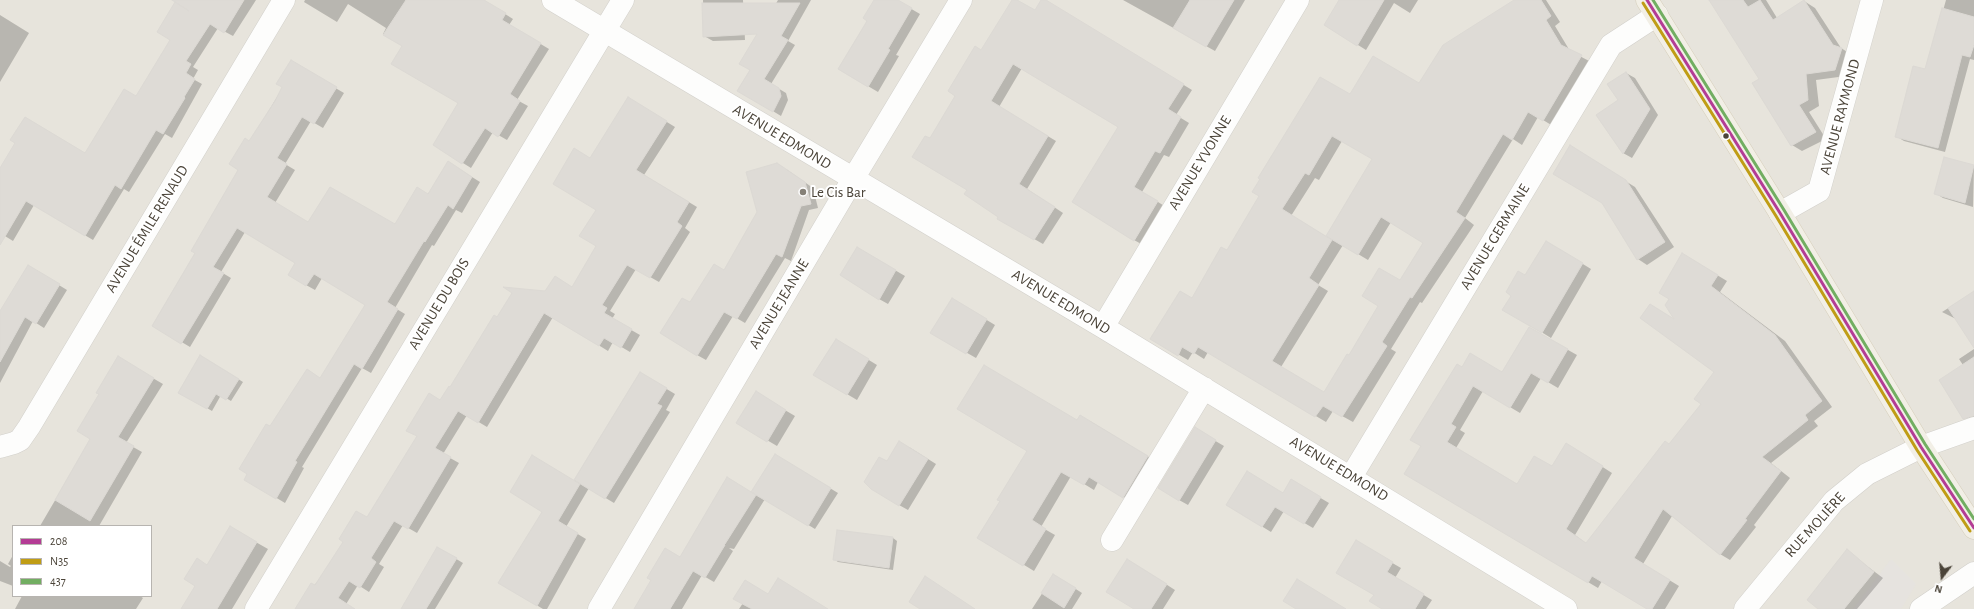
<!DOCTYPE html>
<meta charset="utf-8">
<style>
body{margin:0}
#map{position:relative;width:1974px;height:609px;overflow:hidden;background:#f4f2ee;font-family:"Alegreya Sans",sans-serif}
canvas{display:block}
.legend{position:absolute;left:12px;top:525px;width:140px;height:72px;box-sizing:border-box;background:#fff;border:1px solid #b7b4b0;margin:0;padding:5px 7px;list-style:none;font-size:12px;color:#4b4439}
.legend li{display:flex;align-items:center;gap:8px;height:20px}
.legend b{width:20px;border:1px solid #b7b4b0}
.north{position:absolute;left:1922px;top:557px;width:40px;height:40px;-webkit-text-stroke:3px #fff;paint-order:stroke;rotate:196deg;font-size:11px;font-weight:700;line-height:16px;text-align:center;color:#4b4439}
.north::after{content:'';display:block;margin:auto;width:14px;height:18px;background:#4b4439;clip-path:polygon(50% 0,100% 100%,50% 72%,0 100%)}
</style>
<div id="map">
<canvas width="1974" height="609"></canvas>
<ul class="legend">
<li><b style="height:5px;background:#b43c95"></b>208</li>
<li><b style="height:5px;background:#c09d15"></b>N35</li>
<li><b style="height:5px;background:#72ae62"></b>437</li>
</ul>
<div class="north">N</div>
</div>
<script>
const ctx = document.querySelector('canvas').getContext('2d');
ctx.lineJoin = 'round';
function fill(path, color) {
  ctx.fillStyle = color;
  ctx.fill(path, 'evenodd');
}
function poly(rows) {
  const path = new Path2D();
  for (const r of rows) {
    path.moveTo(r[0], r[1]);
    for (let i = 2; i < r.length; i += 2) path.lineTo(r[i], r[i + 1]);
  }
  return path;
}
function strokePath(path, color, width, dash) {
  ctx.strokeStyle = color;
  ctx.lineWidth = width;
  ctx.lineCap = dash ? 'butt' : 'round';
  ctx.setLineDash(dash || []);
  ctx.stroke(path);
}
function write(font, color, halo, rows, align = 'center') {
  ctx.font = font + ' "Alegreya Sans",sans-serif';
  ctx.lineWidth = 4;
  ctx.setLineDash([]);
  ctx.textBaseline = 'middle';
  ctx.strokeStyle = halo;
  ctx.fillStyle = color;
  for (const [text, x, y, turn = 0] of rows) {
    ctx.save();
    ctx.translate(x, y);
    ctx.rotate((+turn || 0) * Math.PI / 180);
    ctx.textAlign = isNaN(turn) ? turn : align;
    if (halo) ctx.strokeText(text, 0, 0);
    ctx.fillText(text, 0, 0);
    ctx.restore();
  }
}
fill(poly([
 [0,0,1974,0,1974,609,0,609],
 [13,526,151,526,151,596,13,596]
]), '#e7e4dc');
fill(poly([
 [1891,559,1916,584,1901,609,1853,609]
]), '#e6e3df');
fill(poly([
 [197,0,256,0,233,36,218,28,193,67,198,70,193,79,202,84,172,138,165,134,129,192,124,189,93,240,34,205,13,241,0,233,0,170,86,154,137,97],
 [305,0,483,0,513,19,509,25,549,49,517,100,528,106,507,140,493,132,471,168,434,145,460,103,403,46,383,34,386,28,348,4,337,22,304,2],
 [703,0,743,0,745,40,713,41,704,36],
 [778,0,811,0,788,41,795,45,771,84,786,93,788,100,781,116,738,90,751,70,741,63],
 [875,0,896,0,920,14,896,55,899,56,878,92,839,69,868,20],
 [1013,0,1035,11,1042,0,1044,0,1192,90,1176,115,1189,123,1169,157,1164,155,1142,192,1166,207,1143,245,1134,240,1119,127,1022,68,999,107,1056,141,1027,189,1063,213,1043,244,999,219,1000,217,968,189,930,140],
 [1123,0,1245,0,1215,51],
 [1341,0,1418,0,1410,13,1394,3,1366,50,1358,45],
 [1516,0,1546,0,1560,22,1555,26,1570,51,1591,62,1553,126,1538,117,1522,145,1513,139,1465,218,1474,225,1422,303,1420,302,1391,349,1396,352,1353,422,1333,411,1326,422,1208,352,1204,359,1193,352,1188,360,1152,339,1192,299,1350,96,1419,84],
 [1342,141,1374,159,1327,237,1291,216,1315,178,1319,180],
 [1391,222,1424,242,1400,282,1380,306,1350,356,1324,394,1281,367,1328,291,1318,285,1343,245,1368,260],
 [1721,0,1766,0,1777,18,1804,1,1815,8,1841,48,1852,55,1846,76,1816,80,1819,106,1809,112,1826,139,1802,151,1792,145],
 [1946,0,1974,0,1974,60,1970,59,1945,152,1904,141,1896,136,1926,71],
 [0,15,29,33,0,82],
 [291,62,344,93,323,128,311,121,285,164,295,170,275,203,308,223,395,225,456,167,480,182,462,213,456,210,434,246,432,245,395,308,405,314,371,373,362,368,302,467,304,468,285,503,245,479,321,379,366,305,322,278,315,290,306,285,296,263,245,232,221,272,231,278,190,347,153,325,196,252,239,169,250,142,283,87],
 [1626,73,1635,78,1658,115,1632,158,1623,153,1619,101],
 [636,103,675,127,644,175,697,207,685,228,690,232,659,282,636,269,610,311,615,314,612,319,640,335,630,352,613,342,608,351,553,317,487,427,467,415,443,454,459,463,417,533,403,525,379,564,384,567,369,592,358,585,343,609,296,609,367,518,441,401,498,319,545,292,573,288,598,246,597,210,591,159],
 [1579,152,1635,187,1674,247,1647,265,1638,259,1603,203],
 [1945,158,1974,166,1973,207,1943,198,1935,193],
 [786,169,813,188,818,208,809,210,791,261,785,258,745,323,733,316,706,360,697,355,690,304,724,271],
 [1547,242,1591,269,1551,338,1504,309],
 [857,248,905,276,888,304,879,299],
 [1692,260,1727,281,1720,292,1785,341,1832,407,1814,421,1818,426,1771,463,1790,478,1754,525,1756,527,1730,560,1720,554,1672,516,1643,564,1679,586,1665,609,1649,609,1602,581,1598,588,1406,474,1422,446,1462,368,1502,373,1529,328,1577,355,1558,388,1541,378,1520,413,1483,391,1460,430,1465,433,1456,448,1518,485,1552,468,1576,450,1612,473,1575,535,1587,544,1670,445,1702,404,1716,372,1676,321],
 [28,266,67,290,44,328,33,321,0,383,0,313],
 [1974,292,1974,346,1956,319,1942,312],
 [952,299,995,325,976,358,932,333],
 [836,340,877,365,857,400,815,375],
 [1974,349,1974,418,1971,420,1962,415,1963,365,1959,359],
 [201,356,243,382,231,401,221,395,212,411,180,392],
 [118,358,163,384,126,443,142,452,99,526,40,526,91,439,100,394],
 [640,373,675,394,666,410,670,412,614,503,589,488,566,527,586,539,547,609,543,609,500,583,544,512,574,481],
 [756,393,795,416,777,446,738,423],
 [1078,421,1090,421,1157,462,1133,502,1098,482,1094,490,1071,476,1041,527,1055,535,1034,571,978,537],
 [1195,429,1224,446,1188,505,1179,500],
 [909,447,936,464,908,510,899,505,887,462],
 [775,455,838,493,815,529,765,499,734,549,729,548,733,551,714,582,702,575,682,609,635,609,680,558,752,493],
 [1292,481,1329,503,1313,528,1284,511,1271,532,1227,505,1283,494],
 [231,528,268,549,232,609,182,609],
 [838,531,893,538,897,541,893,570,838,562,834,559],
 [1356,542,1401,568,1395,578,1432,600,1426,609,1384,609,1375,594],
 [438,548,463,563,435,609,402,609],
 [1847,551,1883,578,1857,609,1820,609],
 [13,555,13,586,0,581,0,561,10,567,11,566,8,564],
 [1136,565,1175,590,1163,609,1136,609],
 [1054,575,1082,593,1072,609,1032,609],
 [768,595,817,609,739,609,743,603],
 [22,596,140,596,143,598,136,609,15,609]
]), '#0003');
const building = poly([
 [172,0,244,0,224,33,210,24,186,61,191,64,186,73,195,79,184,97,185,98,163,134,156,130,121,189,115,185,85,236,26,201,0,245,0,168,15,143,10,140,25,117,85,153,124,89,136,96,170,40,157,32,175,2,189,11,172,0],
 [406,0,484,0,506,13,502,20,541,43,510,94,520,101,498,137,485,128,462,164,433,145,458,103,391,64,402,46,383,35,406,0],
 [874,0,898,0,912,8,888,49,890,50,868,87,838,69,867,21,863,18,874,0],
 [1012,0,1017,0,1035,10,1041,0,1046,0,1184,84,1168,109,1181,117,1160,153,1155,151,1134,187,1158,201,1134,241,1072,202,1118,127,1013,64,991,101,1048,136,1019,184,1055,207,1034,240,997,219,998,217,964,194,967,190,912,157,925,136,930,138,955,96,948,91,975,46,981,50,1012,0],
 [1190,0,1234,0,1206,47,1173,28,1190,0],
 [1339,0,1384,0,1357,46,1324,25,1339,0],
 [1514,0,1541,0,1551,16,1546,20,1561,45,1582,55,1543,121,1528,112,1512,140,1503,134,1456,212,1465,218,1412,298,1410,297,1382,342,1387,346,1342,417,1323,406,1315,417,1198,347,1194,354,1182,347,1178,356,1150,339,1180,291,1192,298,1221,247,1227,250,1259,196,1252,192,1260,179,1258,178,1320,77,1350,94,1373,56,1419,83,1443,45,1514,0],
 [1332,136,1372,159,1326,236,1358,255,1381,217,1423,243,1400,280,1379,268,1362,296,1378,306,1349,355,1347,354,1324,392,1272,361,1319,285,1309,278,1332,240,1282,209,1305,173,1309,175,1332,136],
 [1709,0,1743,0,1748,7,1760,0,1773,20,1804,0,1833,45,1842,48,1835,70,1806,74,1808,100,1799,105,1816,132,1791,146,1752,83,1759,79,1709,0],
 [702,3,800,3,781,36,788,40,764,79,779,88,781,96,773,112,737,91,750,70,739,64,757,34,703,37,702,3],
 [1942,8,1974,17,1974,45,1970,57,1962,55,1938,148,1895,137,1913,66,1925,69,1942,8],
 [291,60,337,87,314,124,302,117,277,158,287,164,267,197,308,222,330,187,395,224,417,187,428,194,448,161,472,177,453,209,448,205,425,242,424,241,387,302,398,309,362,369,354,364,295,461,297,462,276,499,244,480,247,474,239,469,266,424,270,426,307,369,320,378,365,305,314,274,306,286,288,275,295,263,237,228,213,267,224,273,181,344,152,326,195,253,191,251,238,170,229,164,245,138,249,141,275,101,282,87,276,84,291,60],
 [1626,72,1650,109,1623,154,1596,115,1618,100,1607,84,1626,72],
 [628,97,667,121,636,170,689,202,677,222,682,226,650,278,627,265,602,305,607,308,604,313,632,329,621,348,604,338,599,346,544,313,478,423,458,411,435,448,451,457,408,529,394,521,371,558,376,562,360,588,349,581,338,598,355,609,295,609,311,583,315,585,343,542,339,539,356,511,367,517,417,436,406,431,429,393,440,400,449,386,450,387,494,315,497,317,512,293,503,287,545,291,555,276,572,287,596,246,579,236,596,210,553,184,574,148,590,158,628,97],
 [1570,145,1626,180,1665,242,1637,260,1602,203,1553,174,1570,145],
 [1944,157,1974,165,1965,203,1934,194,1944,157],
 [777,163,805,182,811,204,801,206,782,257,776,254,737,319,724,312,697,356,660,333,682,298,690,302,714,264,724,270,757,212,746,172,777,163],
 [1546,241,1583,263,1542,333,1502,310,1511,296,1506,292,1518,271,1525,275,1546,241],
 [857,247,896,270,879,300,840,275,857,247],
 [1682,253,1718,275,1711,286,1775,335,1822,401,1805,415,1808,420,1762,457,1781,471,1745,519,1747,520,1720,555,1663,509,1634,558,1670,580,1652,609,1647,609,1592,576,1588,583,1404,474,1421,446,1410,440,1457,364,1462,367,1470,353,1502,372,1529,327,1568,349,1548,383,1531,373,1510,408,1473,386,1451,424,1456,427,1447,442,1517,484,1534,456,1552,466,1566,443,1603,466,1566,529,1586,543,1665,441,1669,444,1701,404,1694,399,1714,372,1640,318,1650,304,1674,319,1665,305,1669,299,1659,293,1682,253],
 [28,265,60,284,36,324,25,317,0,362,0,311,28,265],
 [1974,291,1974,348,1948,308,1974,291],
 [952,298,987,319,966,354,930,333,952,298],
 [836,339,869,359,847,395,813,375,836,339],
 [200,355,239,379,226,400,216,394,207,409,178,393,200,355],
 [118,356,154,378,118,437,134,446,90,521,55,500,90,439,77,431,99,394,96,393,118,356],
 [1974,357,1974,416,1963,419,1939,380,1974,357],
 [984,365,1077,420,1080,415,1148,456,1123,498,1089,477,1084,485,1061,472,1032,520,1046,529,1023,566,977,538,1000,501,997,500,1027,451,957,409,984,365],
 [640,372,667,388,657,404,662,406,605,499,574,480,640,372],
 [756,391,786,410,767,442,736,423,756,391],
 [1195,427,1216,440,1179,501,1158,488,1195,427],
 [899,441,928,459,899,506,871,489,864,482,879,457,887,461,899,441],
 [775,454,831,488,808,526,751,492,775,454],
 [532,455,580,484,558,521,578,533,537,606,498,583,542,512,510,492,532,455],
 [1247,471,1283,493,1291,479,1321,497,1304,524,1275,507,1262,527,1226,505,1247,471],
 [727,477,756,495,725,544,724,544,725,545,705,578,693,571,670,609,634,609,651,580,647,578,665,548,680,557,727,477],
 [230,526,257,542,217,609,181,609,195,586,184,579,197,558,207,565,230,526],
 [837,530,893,537,889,568,833,560,837,530],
 [1356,540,1393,562,1387,572,1424,594,1415,609,1382,609,1369,601,1374,595,1336,573,1356,540],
 [437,547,457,558,426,609,401,609,437,547],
 [1847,549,1874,572,1844,609,1818,609,1807,600,1847,549],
 [1127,559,1167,584,1151,609,1134,609,1106,592,1127,559],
 [1053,574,1076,588,1064,608,1041,593,1053,574],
 [925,576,975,609,920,609,909,602,925,576],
 [778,578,828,609,752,609,733,599,745,580,768,594,778,578],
 [1297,579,1346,609,1296,609,1283,601,1297,579]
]);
fill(building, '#dedbd6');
strokePath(building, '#dcd9d4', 1);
const minor = poly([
 [553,0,1103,327,1566,609],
 [1780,213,1819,191,1872,0],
 [1103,327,1298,0],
 [0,447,14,443,20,440,29,427,284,0],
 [1351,477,1611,45,1657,15],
 [1112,540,1204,388],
 [256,609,623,0],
 [599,609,853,179,961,0],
 [1745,609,1834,501,1867,474,1921,447,1974,428],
 [1921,609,1974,573]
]);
const major = poly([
 [1647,0,1780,213,1921,447,1974,528]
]);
strokePath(minor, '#d2d0cb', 23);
strokePath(major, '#d6cebb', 23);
strokePath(minor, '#fdfdfc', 22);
strokePath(major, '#f2efe6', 22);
strokePath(poly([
 [1647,0,1780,213,1921,447,1974,528]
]), '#b43c95', 3);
strokePath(poly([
 [1643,3,1776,216,1917,450,1970,531]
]), '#c09d15', 3);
strokePath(poly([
 [1653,0,1784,210,1925,444,1974,519]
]), '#72ae62', 3);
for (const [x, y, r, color] of [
 [1726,136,3.5,"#4b4439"],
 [803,192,4,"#868178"]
]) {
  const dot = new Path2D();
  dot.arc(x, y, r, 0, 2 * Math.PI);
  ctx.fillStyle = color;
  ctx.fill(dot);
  strokePath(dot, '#fff', 1.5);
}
write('15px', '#4b4439', '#fff', [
 ["AVENUE RAYMOND",1840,117,-75],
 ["AVENUE EDMOND",782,137,31],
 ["AVENUE YVONNE",1200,163,-59],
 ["AVENUE ÉMILE RENAUD",147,229,-59],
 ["AVENUE GERMAINE",1495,237,-59],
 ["AVENUE EDMOND",1061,302,31],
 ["AVENUE DU BOIS",439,304,-59],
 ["AVENUE JEANNE",779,304,-59],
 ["AVENUE EDMOND",1339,469,31],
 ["RUE MOLIÈRE",1815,525,-48]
]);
write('15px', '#4b4439', '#fff', [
 ["Le Cis Bar",811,192]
], 'left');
</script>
